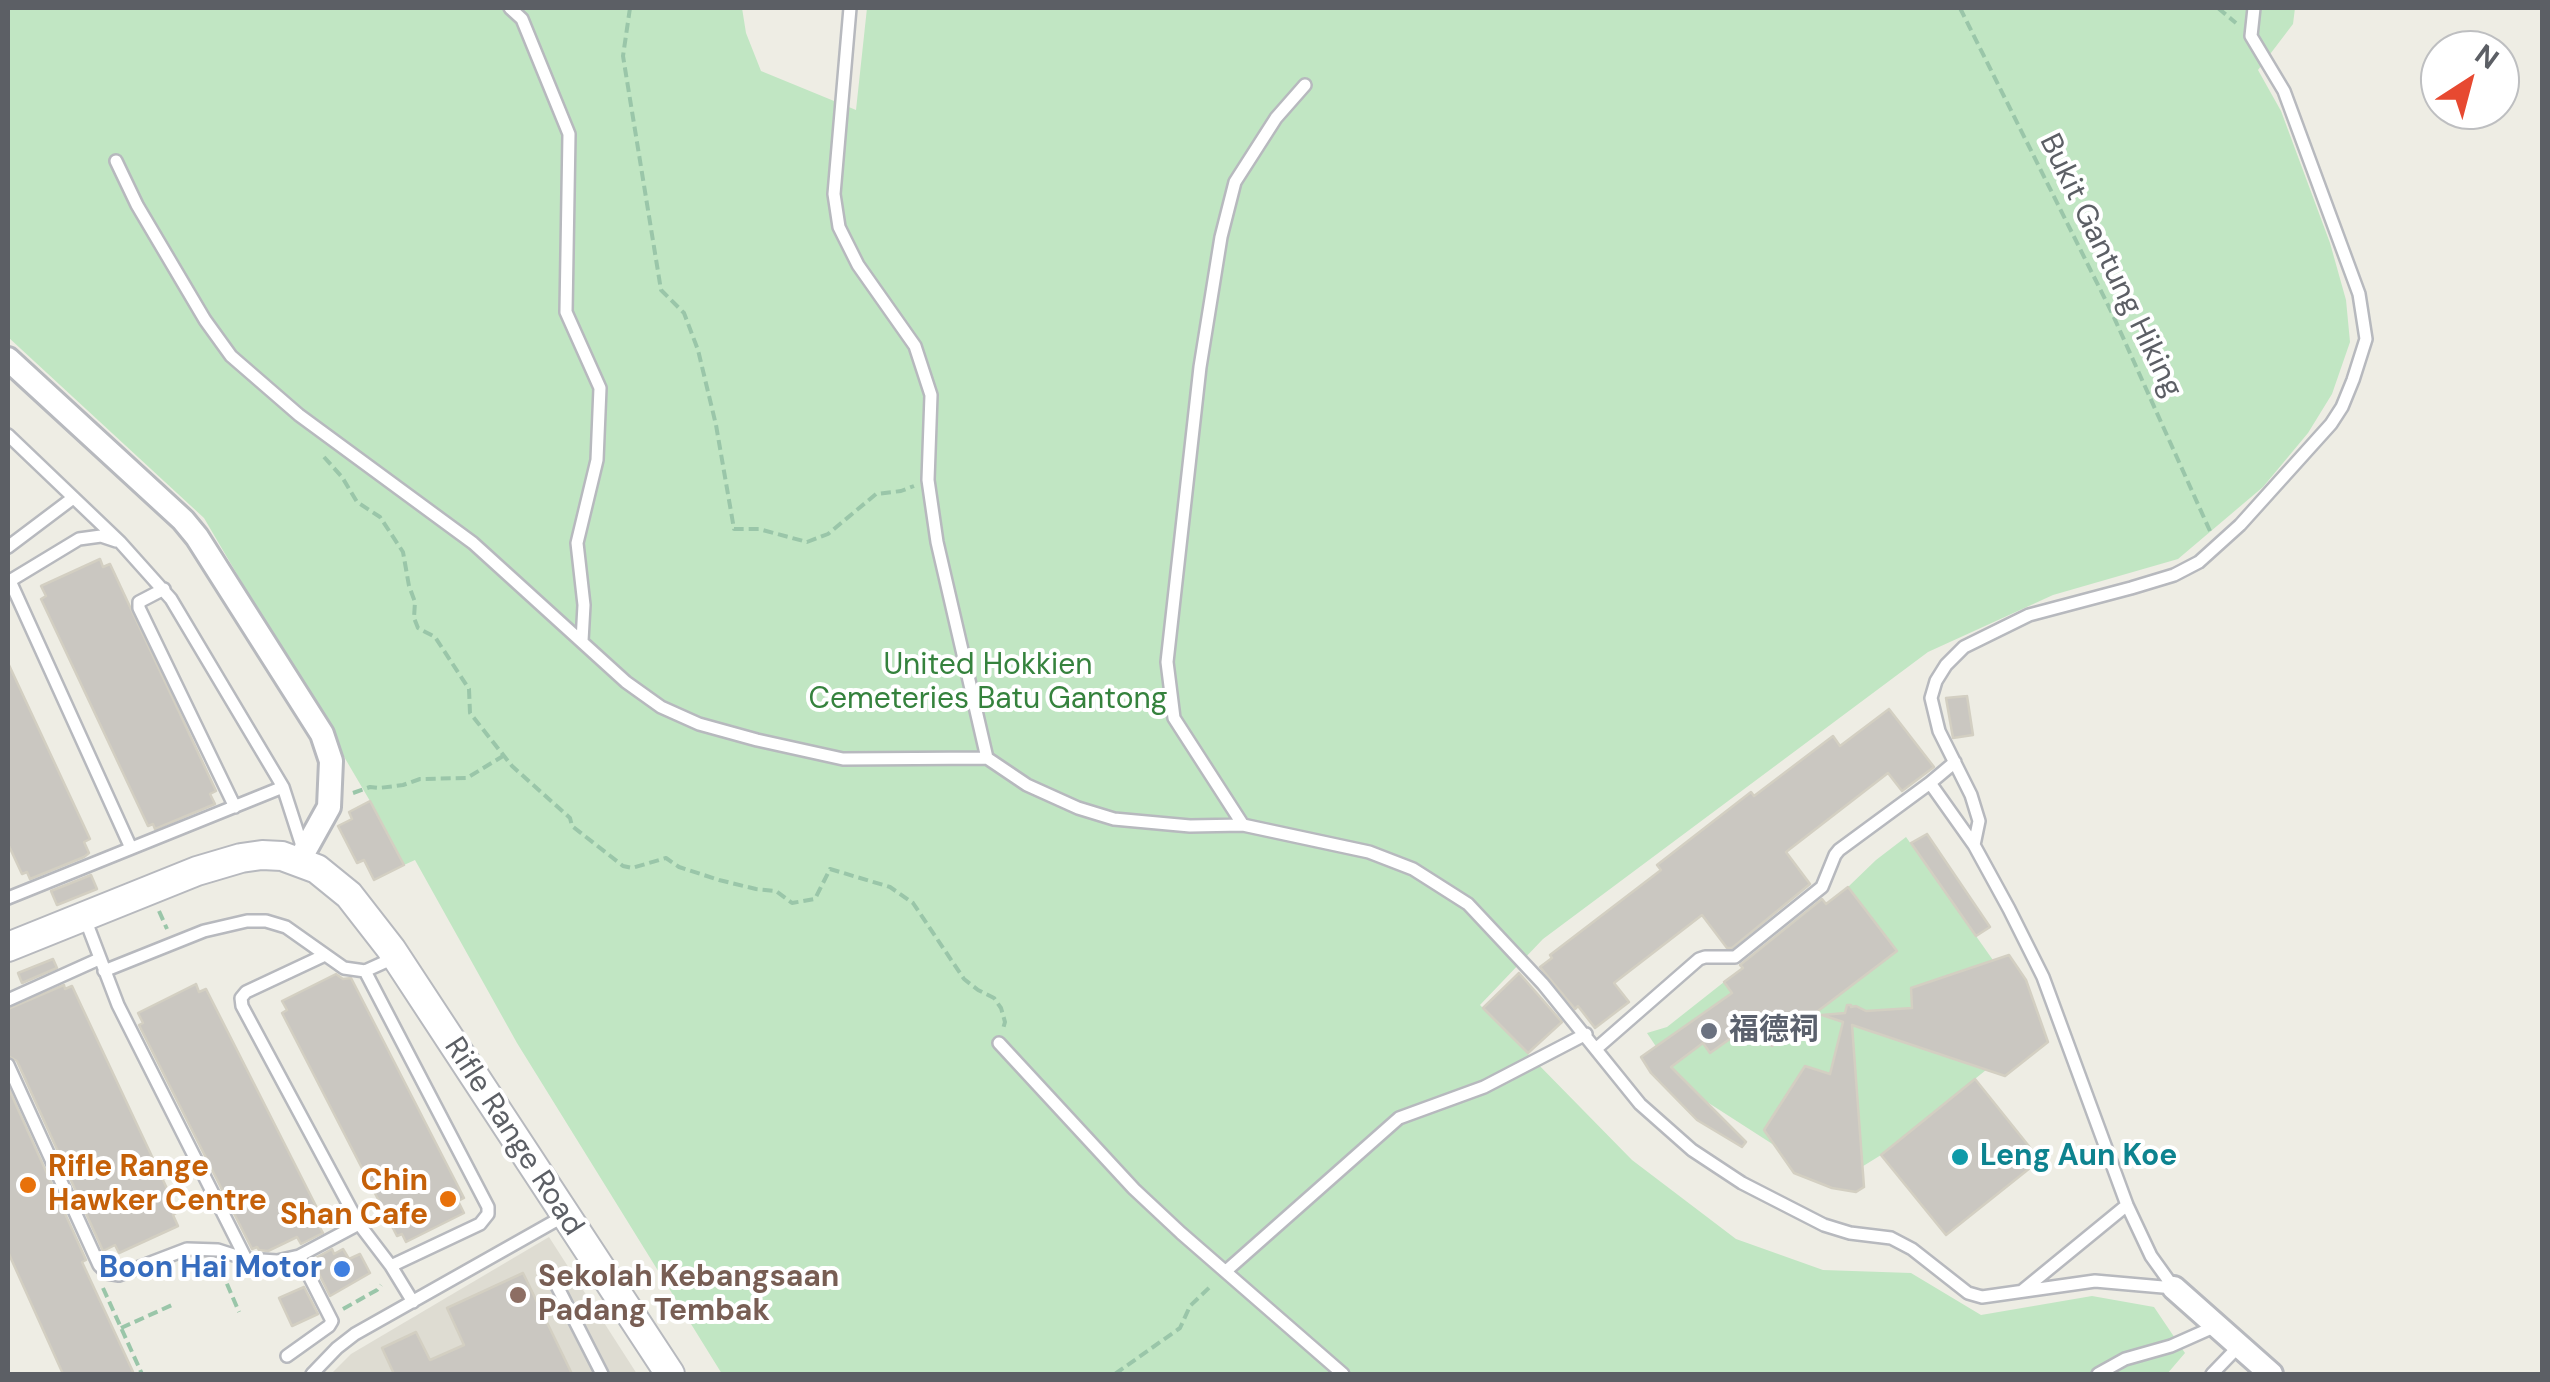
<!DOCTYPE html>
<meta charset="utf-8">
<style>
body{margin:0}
#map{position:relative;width:2550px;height:1382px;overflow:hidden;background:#eeede4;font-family:"DM Sans",sans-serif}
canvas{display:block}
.frame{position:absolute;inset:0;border:10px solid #5c5f65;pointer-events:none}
.north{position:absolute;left:2420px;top:30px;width:100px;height:100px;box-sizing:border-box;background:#fff;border:2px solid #bebfc1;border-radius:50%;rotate:36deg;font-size:28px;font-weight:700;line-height:40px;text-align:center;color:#5c5f65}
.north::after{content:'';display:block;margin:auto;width:35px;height:45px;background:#e74931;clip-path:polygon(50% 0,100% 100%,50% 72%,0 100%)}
</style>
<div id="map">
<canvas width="2550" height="1382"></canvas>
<div class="frame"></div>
<div class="north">N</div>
</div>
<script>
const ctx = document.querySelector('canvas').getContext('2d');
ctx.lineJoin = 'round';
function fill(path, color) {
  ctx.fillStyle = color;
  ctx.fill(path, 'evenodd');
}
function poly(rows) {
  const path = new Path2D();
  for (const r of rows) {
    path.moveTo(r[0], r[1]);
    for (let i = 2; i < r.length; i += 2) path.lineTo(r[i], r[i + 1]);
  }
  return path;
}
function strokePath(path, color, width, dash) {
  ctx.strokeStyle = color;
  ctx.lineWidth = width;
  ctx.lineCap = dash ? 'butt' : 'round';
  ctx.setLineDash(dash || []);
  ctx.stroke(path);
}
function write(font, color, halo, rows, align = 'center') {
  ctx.font = font + ' "DM Sans","Noto Sans SC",sans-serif';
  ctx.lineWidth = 8;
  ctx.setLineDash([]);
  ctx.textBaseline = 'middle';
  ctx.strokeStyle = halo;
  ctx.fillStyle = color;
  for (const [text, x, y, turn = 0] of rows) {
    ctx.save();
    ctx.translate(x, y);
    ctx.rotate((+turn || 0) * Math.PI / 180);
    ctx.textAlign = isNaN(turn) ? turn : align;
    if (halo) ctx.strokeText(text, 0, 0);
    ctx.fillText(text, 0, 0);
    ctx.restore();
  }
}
fill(poly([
 [549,1237,637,1374,331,1374,351,1354]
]), '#dedcd2');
fill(poly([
 [8,8,742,8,746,33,761,71,856,110,867,8,2295,8,2293,24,2258,70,2281,111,2330,243,2346,300,2350,342,2332,394,2308,433,2263,487,2178,559,2053,595,1928,652,1543,939,1480,1005,1632,1160,1736,1239,1823,1270,1911,1273,1981,1315,2092,1296,2154,1307,2185,1353,2167,1374,722,1374,517,1043,415,860,404,865,370,801,204,518,8,337],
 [1906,837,2012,987,2028,1036,1881,1155,1852,1173,1777,1147,1704,1100,1665,1060,1647,1033,1667,1027,1724,982,1773,1045,1896,951,1848,887,1876,860]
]), '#c1e6c3');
const building = poly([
 [100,559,103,567,110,564,216,791,210,794,215,804,155,829,153,824,148,826,41,599,46,596,41,586,100,559],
 [8,663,90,839,84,842,89,853,84,857,30,879,27,872,22,874,8,844,8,663],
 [1967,696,1973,735,1953,738,1946,698,1967,696],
 [1889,709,1934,767,1902,791,1888,773,1786,852,1810,884,1732,948,1727,948,1702,915,1614,983,1629,1002,1595,1028,1578,1006,1575,1009,1540,967,1552,958,1550,955,1661,870,1657,865,1751,792,1754,796,1833,736,1840,746,1889,709],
 [370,801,404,865,374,880,364,860,357,863,338,826,352,819,349,812,370,801],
 [1927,834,1990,927,1976,936,1911,843,1927,834],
 [91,875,97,889,57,905,51,891,91,875],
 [1848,887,1897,951,1772,1046,1754,1022,1710,1053,1703,1043,1671,1067,1746,1142,1742,1147,1697,1120,1651,1073,1641,1057,1732,993,1724,982,1743,968,1740,965,1822,899,1826,904,1848,887],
 [2009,955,2026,980,2048,1042,2005,1076,1852,1025,1864,1187,1856,1192,1832,1188,1794,1173,1764,1130,1805,1066,1830,1074,1843,1022,1822,1015,1845,1013,1847,1005,1851,1005,1851,1007,1856,1006,1866,1011,1912,1008,1911,988,2009,955],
 [53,959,57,968,22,983,18,973,53,959],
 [1519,973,1562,1022,1528,1053,1483,1008,1519,973],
 [336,974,343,979,351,978,464,1198,458,1201,464,1213,406,1242,402,1234,397,1236,282,1013,287,1010,282,1001,336,974],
 [196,984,199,992,206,989,319,1212,313,1215,323,1233,301,1244,297,1237,268,1251,259,1250,257,1247,252,1249,139,1025,143,1023,138,1013,196,984],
 [64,985,65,989,72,986,178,1212,173,1215,178,1226,119,1253,115,1245,103,1251,17,1061,8,1056,8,1009,64,985],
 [1975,1079,2040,1160,1946,1235,1881,1155,1975,1079],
 [8,1087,86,1260,82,1262,134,1374,63,1374,8,1252,8,1087],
 [332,1249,334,1254,343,1249,349,1259,360,1254,370,1273,330,1296,312,1260,332,1249],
 [523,1273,572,1374,394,1374,382,1348,416,1332,430,1360,464,1345,447,1308,523,1273],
 [304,1287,318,1314,292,1326,279,1298,304,1287]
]);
fill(building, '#cac7c1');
strokePath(building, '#d3cfc2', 2.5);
const service = poly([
 [510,8,522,19,569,134,566,312,600,388,597,460,577,543,584,605,582,641],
 [850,8,834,194,839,227,858,265,915,346,931,395,928,480,937,542,987,758],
 [116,161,137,205,205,320,231,356,299,415,473,543,626,682,661,707,699,724,757,740,843,759,987,758,1027,785,1078,808,1114,819,1190,826,1243,825,1369,852,1413,869,1468,904,1543,984,1640,1104,1692,1150,1742,1183,1824,1225,1850,1233,1891,1238,1912,1249,1968,1293,1982,1297,2095,1281,2174,1288],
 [8,435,120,542,171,599,283,787,303,849],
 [8,547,73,498],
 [10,581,131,848],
 [8,582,79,539,101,536,116,541],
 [164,589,139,602,139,608,235,807],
 [1930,783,1955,762],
 [1243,825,1174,718,1167,662,1200,367,1221,237,1235,182,1276,118,1305,85],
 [1974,845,1979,821,1971,795,1939,731,1931,698,1936,681,1946,665,1964,647,2029,615,2131,588,2174,575,2199,562,2240,525,2331,424,2342,407,2353,380,2366,339,2359,294,2284,91,2251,36,2254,8],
 [8,898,283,787],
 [84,916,118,1005,246,1259],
 [325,955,246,992,241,998,242,1006,359,1224,391,1266,413,1302],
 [104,971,204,931,247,921,266,921,286,927,344,968,365,971,488,1207,488,1214,480,1224,391,1266],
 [365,971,396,957],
 [8,1000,99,959],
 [999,1043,1134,1189,1181,1233,1343,1374],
 [1597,1048,1699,959,1705,957,1735,957,1822,887,1835,855,1839,850,1930,783,1974,845,2009,909,2043,977,2127,1205,2151,1256,2174,1288],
 [8,1065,99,1265,107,1273,119,1275,187,1249,218,1250,246,1259,277,1261,299,1256,359,1224],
 [1226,1271,1399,1118,1484,1087,1586,1034],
 [554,1280,602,1374],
 [2022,1291,2127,1205],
 [287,1356,329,1326,332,1321,299,1256],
 [312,1374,337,1348,355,1334,564,1216],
 [2098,1374,2125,1359,2171,1346,2216,1326],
 [2212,1374,2239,1346]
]);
const minor = poly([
 [8,359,183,520,197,537,322,734,331,761,329,807,299,861],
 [2174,1288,2271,1374]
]);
const tertiary = poly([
 [8,947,197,871,241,858,262,855,282,856,317,869,349,895,391,949,670,1374]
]);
strokePath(service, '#b7b9be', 16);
strokePath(minor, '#b7b9be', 28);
strokePath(tertiary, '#b7b9be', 32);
strokePath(poly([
 [630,8,623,56,661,290,684,313,698,350,716,425,734,529,759,529,807,542,828,534,876,494,901,491,914,486],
 [1960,8,2112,313,2210,531],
 [2218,8,2236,23],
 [324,457,342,477,357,502,380,517,403,552,409,586,415,602,414,618,418,628,435,637,469,689,470,713,512,766,570,818,572,826,623,866,632,868,666,858,679,867,719,880,756,889,776,891,792,903,815,899,830,869,890,887,913,903,964,979,978,990,994,998,1001,1008,1005,1022,1003,1029],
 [353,793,370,787,379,788,403,785,420,779,467,778,503,756],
 [159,911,167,929],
 [221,1270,239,1312],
 [103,1288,142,1374],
 [343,1309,377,1290,381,1285],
 [121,1328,172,1305,170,1302],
 [1115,1374,1180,1328,1190,1306,1212,1285]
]), '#9ac6a9', 4, [10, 5]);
strokePath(service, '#fff', 11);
strokePath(minor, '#fff', 22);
strokePath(tertiary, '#fff', 28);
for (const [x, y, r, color] of [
 [1709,1031,10,"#6b7280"],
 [1960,1157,10,"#0f9aa8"],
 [28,1185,10,"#e8710a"],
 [448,1199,10,"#e8710a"],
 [342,1269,10,"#3f7fe0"],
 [518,1295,10,"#8d6e63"]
]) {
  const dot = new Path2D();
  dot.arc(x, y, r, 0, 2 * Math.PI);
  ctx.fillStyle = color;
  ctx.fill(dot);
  strokePath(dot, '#fff', 4);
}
write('30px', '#5c5f65', '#fff', [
 ["Bukit Gantung Hiking",2110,266,64],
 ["Rifle Range Road",513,1137,57]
]);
write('30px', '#35823d', '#fff', [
 ["United Hokkien",988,666],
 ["Cemeteries Batu Gantong",988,700]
]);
write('bold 30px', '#5b616d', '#fff', [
 ["福德祠",1729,1031]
], 'left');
write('bold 30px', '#0d838f', '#fff', [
 ["Leng Aun Koe",1980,1157]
], 'left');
write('bold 30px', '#c56008', '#fff', [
 ["Rifle Range",48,1168],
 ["Hawker Centre",48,1202],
 ["Chin",428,1182,"right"],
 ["Shan Cafe",428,1216,"right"]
], 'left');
write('bold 30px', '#366cbe', '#fff', [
 ["Boon Hai Motor",322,1269]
], 'right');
write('bold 30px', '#785e54', '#fff', [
 ["Sekolah Kebangsaan",538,1278],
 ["Padang Tembak",538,1312]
], 'left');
</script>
